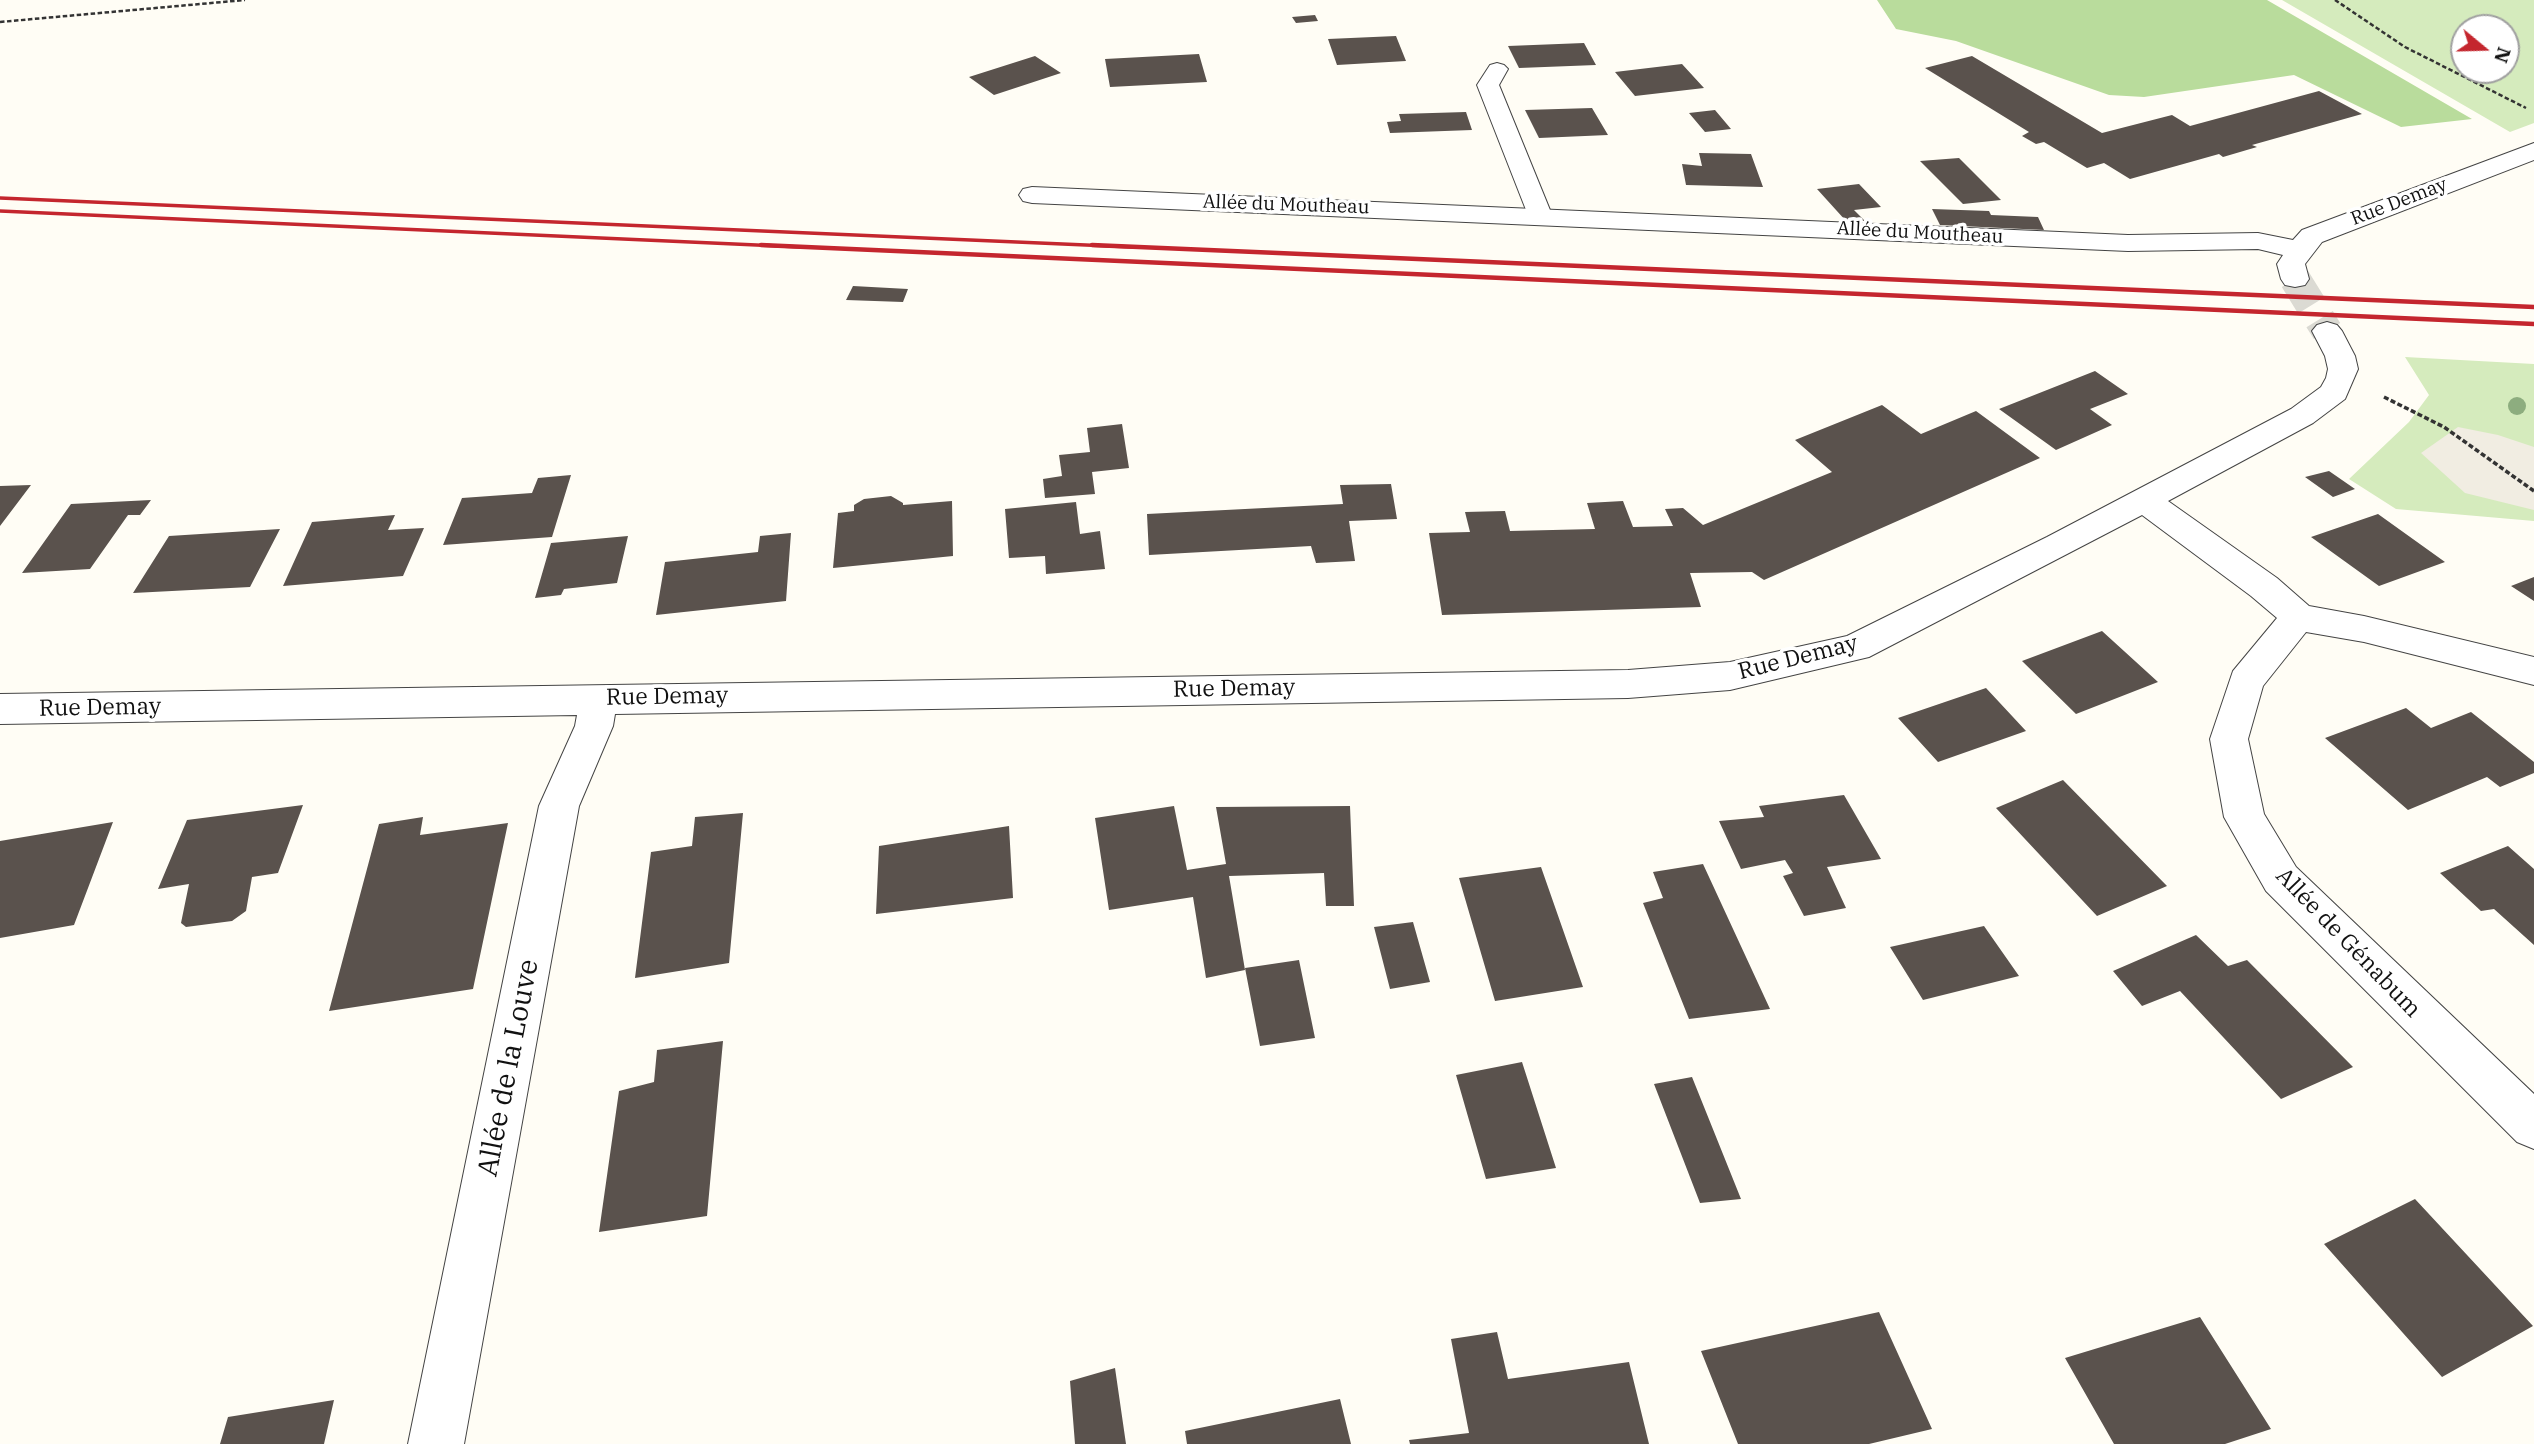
<!DOCTYPE html>
<meta charset="utf-8">
<style>
body{margin:0}
#map{position:relative;width:2534px;height:1444px;overflow:hidden;background:#fffdf5;font-family:"IBM Plex Serif",serif}
canvas{display:block}
.north{position:absolute;left:2450px;top:14px;width:70px;height:70px;box-sizing:border-box;background:#fff;border:2px solid #a0a0a0;border-radius:50%;rotate:109deg;font-size:19px;font-weight:700;line-height:28px;text-align:center;color:#111}
.north::after{content:'';display:block;margin:auto;width:24px;height:32px;background:#c4262e;clip-path:polygon(50% 0,100% 100%,50% 72%,0 100%)}
</style>
<div id="map">
<canvas width="2534" height="1444"></canvas>
<div class="north">N</div>
</div>
<script>
const ctx = document.querySelector('canvas').getContext('2d');
ctx.lineJoin = 'round';
function fill(path, color) {
  ctx.fillStyle = color;
  ctx.fill(path, 'evenodd');
}
function poly(rows) {
  const path = new Path2D();
  for (const r of rows) {
    path.moveTo(r[0], r[1]);
    for (let i = 2; i < r.length; i += 2) path.lineTo(r[i], r[i + 1]);
  }
  return path;
}
function strokePath(path, color, width, dash) {
  ctx.strokeStyle = color;
  ctx.lineWidth = width;
  ctx.lineCap = dash ? 'butt' : 'round';
  ctx.setLineDash(dash || []);
  ctx.stroke(path);
}
function write(font, color, halo, rows, align = 'center') {
  ctx.font = font + ' "IBM Plex Serif",serif';
  ctx.lineWidth = 7;
  ctx.setLineDash([]);
  ctx.textBaseline = 'middle';
  ctx.strokeStyle = halo;
  ctx.fillStyle = color;
  for (const [text, x, y, turn = 0] of rows) {
    ctx.save();
    ctx.translate(x, y);
    ctx.rotate((+turn || 0) * Math.PI / 180);
    ctx.textAlign = isNaN(turn) ? turn : align;
    if (halo) ctx.strokeText(text, 0, 0);
    ctx.fillText(text, 0, 0);
    ctx.restore();
  }
}
fill(poly([
 [2282,0,2534,0,2534,123,2510,132],
 [2506,28,2506,70,2464,70,2464,28],
 [2405,357,2534,364,2534,521,2396,509,2349,479,2409,422,2429,395]
]), '#d5ebbd');
fill(poly([
 [1877,0,2267,0,2472,119,2401,127,2294,75,2144,97,2109,95,1956,41,1896,29]
]), '#b9dc9c');
fill(poly([
 [2458,427,2498,435,2534,447,2534,510,2465,493,2421,453]
]), '#f1ede2');
fill(poly([
 [1315,15,1318,21,1296,23,1292,17],
 [1396,36,1406,61,1337,65,1328,39],
 [1584,43,1596,65,1519,68,1508,46],
 [1199,54,1207,82,1110,87,1105,59],
 [1035,56,1061,73,994,95,969,77],
 [1972,56,2102,133,2172,115,2190,126,2319,91,2362,114,2252,145,2257,147,2223,157,2219,154,2130,179,2104,163,2087,168,2044,142,2036,144,2022,136,2029,132,1925,68],
 [1682,64,1704,88,1635,96,1615,72],
 [1592,108,1608,135,1539,138,1525,110],
 [1715,110,1731,129,1705,132,1689,113],
 [1466,112,1472,130,1390,133,1387,122,1401,121,1399,114],
 [1699,153,1751,154,1763,187,1686,185,1682,164,1702,166],
 [1959,158,2001,200,1963,204,1920,161],
 [1859,184,1881,207,1854,210,1865,221,1846,221,1817,189],
 [1932,209,1989,211,1991,215,2038,217,2044,230,1940,225],
 [853,286,908,289,903,302,846,300],
 [2095,371,2128,394,2090,409,2112,425,2056,450,1999,409],
 [1882,405,1921,434,1976,411,2040,458,1764,580,1752,572,1690,573,1701,607,1442,615,1429,533,1470,532,1465,512,1505,511,1510,531,1595,529,1587,503,1623,501,1633,527,1673,526,1665,509,1683,508,1703,525,1832,472,1795,440],
 [1122,424,1129,468,1092,472,1095,494,1045,498,1043,479,1062,476,1059,455,1090,452,1087,428],
 [2329,471,2355,489,2333,497,2305,477],
 [571,475,552,537,443,545,462,498,532,493,538,478],
 [1391,484,1397,519,1349,521,1355,561,1316,563,1311,546,1149,555,1147,514,1343,504,1340,485],
 [31,485,0,526,0,486],
 [891,496,903,503,903,505,952,501,953,556,833,568,838,513,854,511,854,505,864,499],
 [151,500,140,515,128,515,90,569,22,573,71,504],
 [1076,502,1080,534,1100,531,1105,569,1046,574,1045,556,1009,558,1005,509],
 [2378,514,2445,562,2379,586,2311,537],
 [395,515,388,530,424,528,403,576,283,586,312,522],
 [280,529,250,587,133,593,169,536],
 [791,533,786,601,656,615,665,562,758,552,760,536],
 [628,536,617,583,564,589,561,595,535,598,551,543],
 [2534,577,2534,601,2511,586],
 [2102,631,2158,682,2076,714,2022,661],
 [1986,688,2026,731,1938,762,1898,718],
 [2406,708,2431,728,2471,712,2534,762,2534,773,2500,787,2487,777,2408,810,2325,738],
 [2063,780,2167,886,2097,916,1996,808],
 [1844,795,1881,859,1827,867,1846,908,1804,916,1783,876,1793,873,1785,860,1741,869,1719,821,1764,817,1759,806],
 [303,805,278,873,252,877,246,911,232,921,186,927,181,923,189,884,158,889,187,820],
 [1174,806,1187,870,1226,864,1216,807,1350,806,1354,906,1326,906,1324,873,1229,876,1245,970,1206,978,1193,897,1109,910,1095,818],
 [743,813,729,963,635,978,651,852,692,846,695,817],
 [423,817,420,835,508,823,473,989,329,1011,379,824],
 [113,822,74,925,0,938,0,841],
 [1009,826,1013,898,876,914,879,846],
 [2508,846,2534,869,2534,945,2494,909,2481,911,2440,873],
 [1703,864,1770,1009,1689,1019,1643,903,1663,898,1653,872],
 [1541,867,1583,987,1495,1001,1459,878],
 [1413,922,1430,982,1390,989,1374,927],
 [1984,926,2019,976,1923,1000,1890,947],
 [2196,935,2228,966,2247,960,2353,1067,2281,1099,2180,991,2142,1006,2113,971],
 [1299,960,1315,1038,1260,1046,1245,968],
 [723,1041,707,1216,599,1232,619,1091,654,1082,657,1050],
 [1522,1062,1556,1168,1486,1179,1456,1075],
 [1692,1077,1741,1199,1700,1203,1654,1084],
 [2415,1199,2533,1326,2442,1377,2324,1244],
 [1879,1312,1932,1429,1869,1444,1738,1444,1701,1351],
 [2200,1317,2271,1429,2225,1444,2114,1444,2065,1358],
 [1497,1332,1508,1379,1629,1362,1649,1444,1410,1444,1409,1440,1469,1433,1451,1339],
 [1115,1368,1126,1444,1075,1444,1070,1381],
 [1340,1399,1351,1444,1187,1444,1185,1431],
 [334,1400,324,1444,220,1444,228,1417]
]), '#5a524d');
strokePath(poly([
 [2295,279,2327,331]
]), '#dbdad3', 31, [31, 16]);
const service = poly([
 [1497,63,1504,65,1508,69,1499,85,1552,215,1549,220,1540,222,1531,220,1528,215,1477,85,1490,65,1497,63]
]);
const minor = poly([
 [2534,143,2534,160,2322,242,2305,264,2309,279,2305,285,2295,287,2285,285,2281,279,2277,264,2283,255,2258,249,2128,251,1032,203,1023,201,1019,195,1023,189,1032,187,2128,235,2258,233,2293,240,2302,230,2534,143],
 [2327,322,2337,325,2342,331,2355,356,2358,369,2345,399,2313,423,2168,501,2277,578,2309,606,2364,616,2534,657,2534,685,2364,642,2306,632,2263,686,2248,739,2264,814,2296,867,2534,1094,2534,1149,2517,1142,2266,891,2224,817,2210,739,2233,671,2277,618,2251,596,2142,515,1869,657,1730,690,1628,698,615,714,613,726,579,806,464,1444,408,1444,539,806,575,726,577,715,0,724,0,694,1628,670,1730,662,1847,636,2047,537,2291,409,2321,387,2326,378,2328,369,2325,356,2312,331,2317,325,2327,322]
]);
strokePath(service, '#444', 2);
strokePath(minor, '#444', 2);
strokePath(poly([
 [2335,0,2405,47,2526,108],
 [0,22,245,0]
]), '#333', 2.5, [4.5, 2.5]);
strokePath(poly([
 [2384,397,2444,427,2534,491]
]), '#333', 3.5, [5, 2.5]);
fill(service, '#fff');
fill(minor, '#fff');
strokePath(poly([
 [0,198,1132,247],
 [0,211,801,247]
]), '#c4262e', 3.5);
strokePath(poly([
 [761,245,2534,324],
 [1092,245,2534,307]
]), '#c4262e', 4.5);
ctx.fillStyle = '#8dad7f';
for (const [x, y] of [
 [2517,406]
]) {
  ctx.beginPath();
  ctx.arc(x, y, 9, 0, 2 * Math.PI);
  ctx.fill();
}
write('19px', '#111', '#fff', [
 ["Rue Demay",2399,202,-21],
 ["Allée du Moutheau",1286,205,2],
 ["Allée du Moutheau",1920,233,3]
]);
write('23px', '#111', '#fff', [
 ["Rue Demay",1798,658,-14],
 ["Rue Demay",1234,689,-1],
 ["Rue Demay",667,697,-1],
 ["Rue Demay",100,708,-1],
 ["Allée de Génabum",2348,943,46]
]);
write('28px', '#111', '#fff', [
 ["Allée de la Louve",509,1068,-79]
]);
</script>
